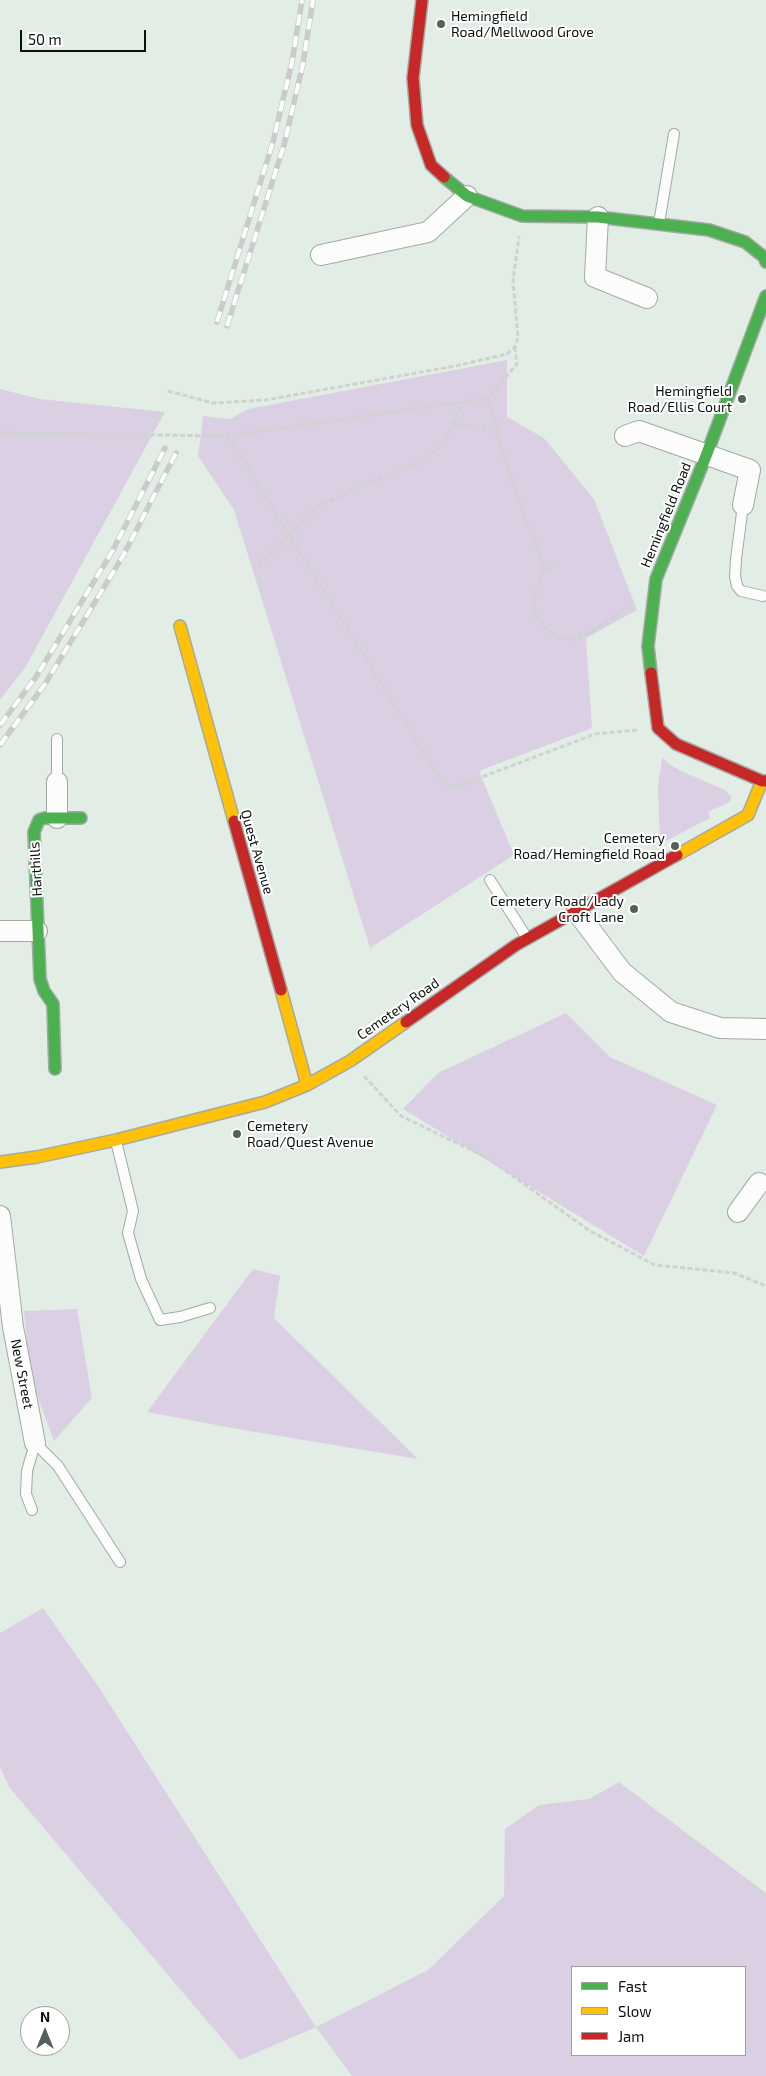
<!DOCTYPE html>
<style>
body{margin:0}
#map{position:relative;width:766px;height:2076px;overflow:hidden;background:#e2eee5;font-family:"Exo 2",sans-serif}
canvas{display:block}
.legend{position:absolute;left:571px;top:1966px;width:175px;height:90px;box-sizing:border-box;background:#fff;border:1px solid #9da09e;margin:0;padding:6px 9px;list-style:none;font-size:15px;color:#0b120d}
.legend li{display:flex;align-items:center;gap:10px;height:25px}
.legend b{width:25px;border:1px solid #9da09e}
.north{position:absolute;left:20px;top:2006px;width:50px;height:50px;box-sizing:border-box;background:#fff;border:1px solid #9da09e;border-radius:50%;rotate:0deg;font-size:14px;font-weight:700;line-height:20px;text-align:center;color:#0b120d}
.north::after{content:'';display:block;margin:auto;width:18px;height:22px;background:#565f59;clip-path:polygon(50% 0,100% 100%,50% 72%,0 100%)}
.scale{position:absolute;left:20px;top:30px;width:126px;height:22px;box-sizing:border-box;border:2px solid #0b120d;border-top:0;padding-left:6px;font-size:15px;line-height:18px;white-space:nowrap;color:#0b120d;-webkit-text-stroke:4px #fff;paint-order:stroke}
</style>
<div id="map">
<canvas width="766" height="2076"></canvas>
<ul class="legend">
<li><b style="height:6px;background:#4caf50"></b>Fast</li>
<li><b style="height:6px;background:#ffc107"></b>Slow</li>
<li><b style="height:6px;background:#c62828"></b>Jam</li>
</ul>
<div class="north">N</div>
<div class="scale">50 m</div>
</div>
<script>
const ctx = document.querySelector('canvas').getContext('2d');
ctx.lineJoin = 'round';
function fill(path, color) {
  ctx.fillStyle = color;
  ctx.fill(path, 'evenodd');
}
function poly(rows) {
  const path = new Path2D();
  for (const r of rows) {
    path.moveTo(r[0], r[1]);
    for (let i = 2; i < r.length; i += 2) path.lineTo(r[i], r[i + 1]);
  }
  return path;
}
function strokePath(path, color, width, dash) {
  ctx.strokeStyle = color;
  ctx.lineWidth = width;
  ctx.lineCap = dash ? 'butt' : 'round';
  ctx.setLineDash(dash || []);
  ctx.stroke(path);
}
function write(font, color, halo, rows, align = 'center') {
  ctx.font = font + ' "Exo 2",sans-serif';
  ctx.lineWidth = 4;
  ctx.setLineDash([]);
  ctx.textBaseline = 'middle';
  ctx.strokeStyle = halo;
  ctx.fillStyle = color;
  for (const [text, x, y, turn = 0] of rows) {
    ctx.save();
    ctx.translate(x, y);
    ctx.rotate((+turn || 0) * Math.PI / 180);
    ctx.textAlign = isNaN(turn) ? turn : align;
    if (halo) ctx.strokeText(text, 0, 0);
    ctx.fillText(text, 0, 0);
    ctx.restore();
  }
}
fill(poly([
 [507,360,507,417,544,438,594,499,637,610,586,638,592,728,479,771,514,855,370,948,234,510,198,456,203,416,230,419,248,409],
 [0,389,40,399,165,412,25,668,0,700],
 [662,757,669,764,681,771,725,790,731,797,730,802,708,812,710,818,660,844,658,787],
 [566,1013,610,1057,717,1105,644,1256,403,1109,438,1073],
 [253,1269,280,1276,274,1318,418,1459,243,1430,147,1412],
 [77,1309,92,1398,54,1441,36,1392,28,1353,24,1311],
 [43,1608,98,1686,316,2027,428,1970,504,1896,505,1829,539,1805,589,1799,619,1782,766,1893,766,2076,352,2076,316,2027,240,2060,9,1787,0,1767,0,1633],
 [572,1967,745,1967,745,2055,572,2055]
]), '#dbd0e3');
const lane = poly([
 [659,223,674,134],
 [743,505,736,559,735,576,737,586,741,591,763,596],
 [57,739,57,782],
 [490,880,527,938],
 [116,1141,133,1211,128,1233,141,1279,160,1320,180,1317,210,1308],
 [35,1443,58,1466,120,1562],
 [32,1510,26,1494,27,1471,35,1443]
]);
const street = poly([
 [598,217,595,277,647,298],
 [321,255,428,232,467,196],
 [625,436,639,431,750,470,743,505],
 [57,782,57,818],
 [577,912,622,972,671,1012,720,1028,766,1029],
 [0,931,37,931],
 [738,1212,759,1183],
 [0,1216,13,1327,35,1443]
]);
const fast = poly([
 [444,177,467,196,522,216,598,217,709,230,745,242,764,257,766,262],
 [651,673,648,646,656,579,706,456,766,296],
 [55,1069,53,1004,44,991,40,979,34,832,39,820,45,818,81,818]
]);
const slow = poly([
 [180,626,234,821],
 [677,855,748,815,762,781],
 [281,990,307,1085],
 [0,1162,37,1157,116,1140,265,1102,307,1085,350,1061,406,1022]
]);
const jam = poly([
 [422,0,413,78,417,125,431,165,444,177],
 [651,673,658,728,676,744,762,781,766,781],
 [234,821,281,990],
 [406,1022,516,945,677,855]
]);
strokePath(lane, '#a2aaa4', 12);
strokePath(street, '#a2aaa4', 22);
strokePath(fast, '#a2aaa4', 14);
strokePath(slow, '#a2aaa4', 14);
strokePath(jam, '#a2aaa4', 14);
strokePath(poly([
 [168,391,213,403,266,400,455,366,507,354,515,347,518,338,513,281,519,236],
 [488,398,504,456,545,572],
 [452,424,480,427,499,436],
 [0,433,228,436,488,398,517,364,515,347],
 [228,436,441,780,448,786,461,785,595,734,637,730],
 [557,564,545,572,537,585,533,600,537,618,548,631,560,638,575,639,590,633,632,604],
 [259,567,264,559,319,506,367,483,418,463,445,443,452,424,464,402],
 [364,1076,401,1116,486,1157,590,1231,655,1265,734,1273,766,1286]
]), '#cfd3d0', 3, [5, 2.5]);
strokePath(lane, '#fbfcfb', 10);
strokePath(street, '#fbfcfb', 20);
strokePath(fast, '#4caf50', 11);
strokePath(slow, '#ffc107', 11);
strokePath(jam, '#c62828', 11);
const rail = poly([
 [217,322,273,142,292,62,302,0],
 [227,326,284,145,303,64,313,0],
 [0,725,36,677,113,550,165,448],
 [0,745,45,684,123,556,176,453]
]);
strokePath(rail, '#c9ccca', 5.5);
strokePath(rail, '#fff', 4, [11]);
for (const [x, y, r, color] of [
 [441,24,5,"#565f59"],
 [742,399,5,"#565f59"],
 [675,846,5,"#565f59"],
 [634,909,5,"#565f59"],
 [237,1134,5,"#565f59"]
]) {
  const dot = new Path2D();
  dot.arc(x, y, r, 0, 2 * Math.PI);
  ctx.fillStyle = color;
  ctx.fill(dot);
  strokePath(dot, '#fff', 2);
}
write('14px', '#0b120d', '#fff', [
 ["Hemingfield",451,16,"left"],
 ["Road/Mellwood Grove",451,32,"left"],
 ["Hemingfield",732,391],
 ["Road/Ellis Court",732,407],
 ["Cemetery",665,838],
 ["Road/Hemingfield Road",665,854],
 ["Cemetery Road/Lady",624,901],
 ["Croft Lane",624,917],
 ["Cemetery",247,1126,"left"],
 ["Road/Quest Avenue",247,1142,"left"]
], 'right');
write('14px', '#0b120d', '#fff', [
 ["Hemingfield Road",666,515,-68],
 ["Quest Avenue",257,852,74],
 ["Harthills",36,869,-93],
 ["Cemetery Road",398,1009,-35],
 ["New Street",22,1374,79]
]);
</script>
